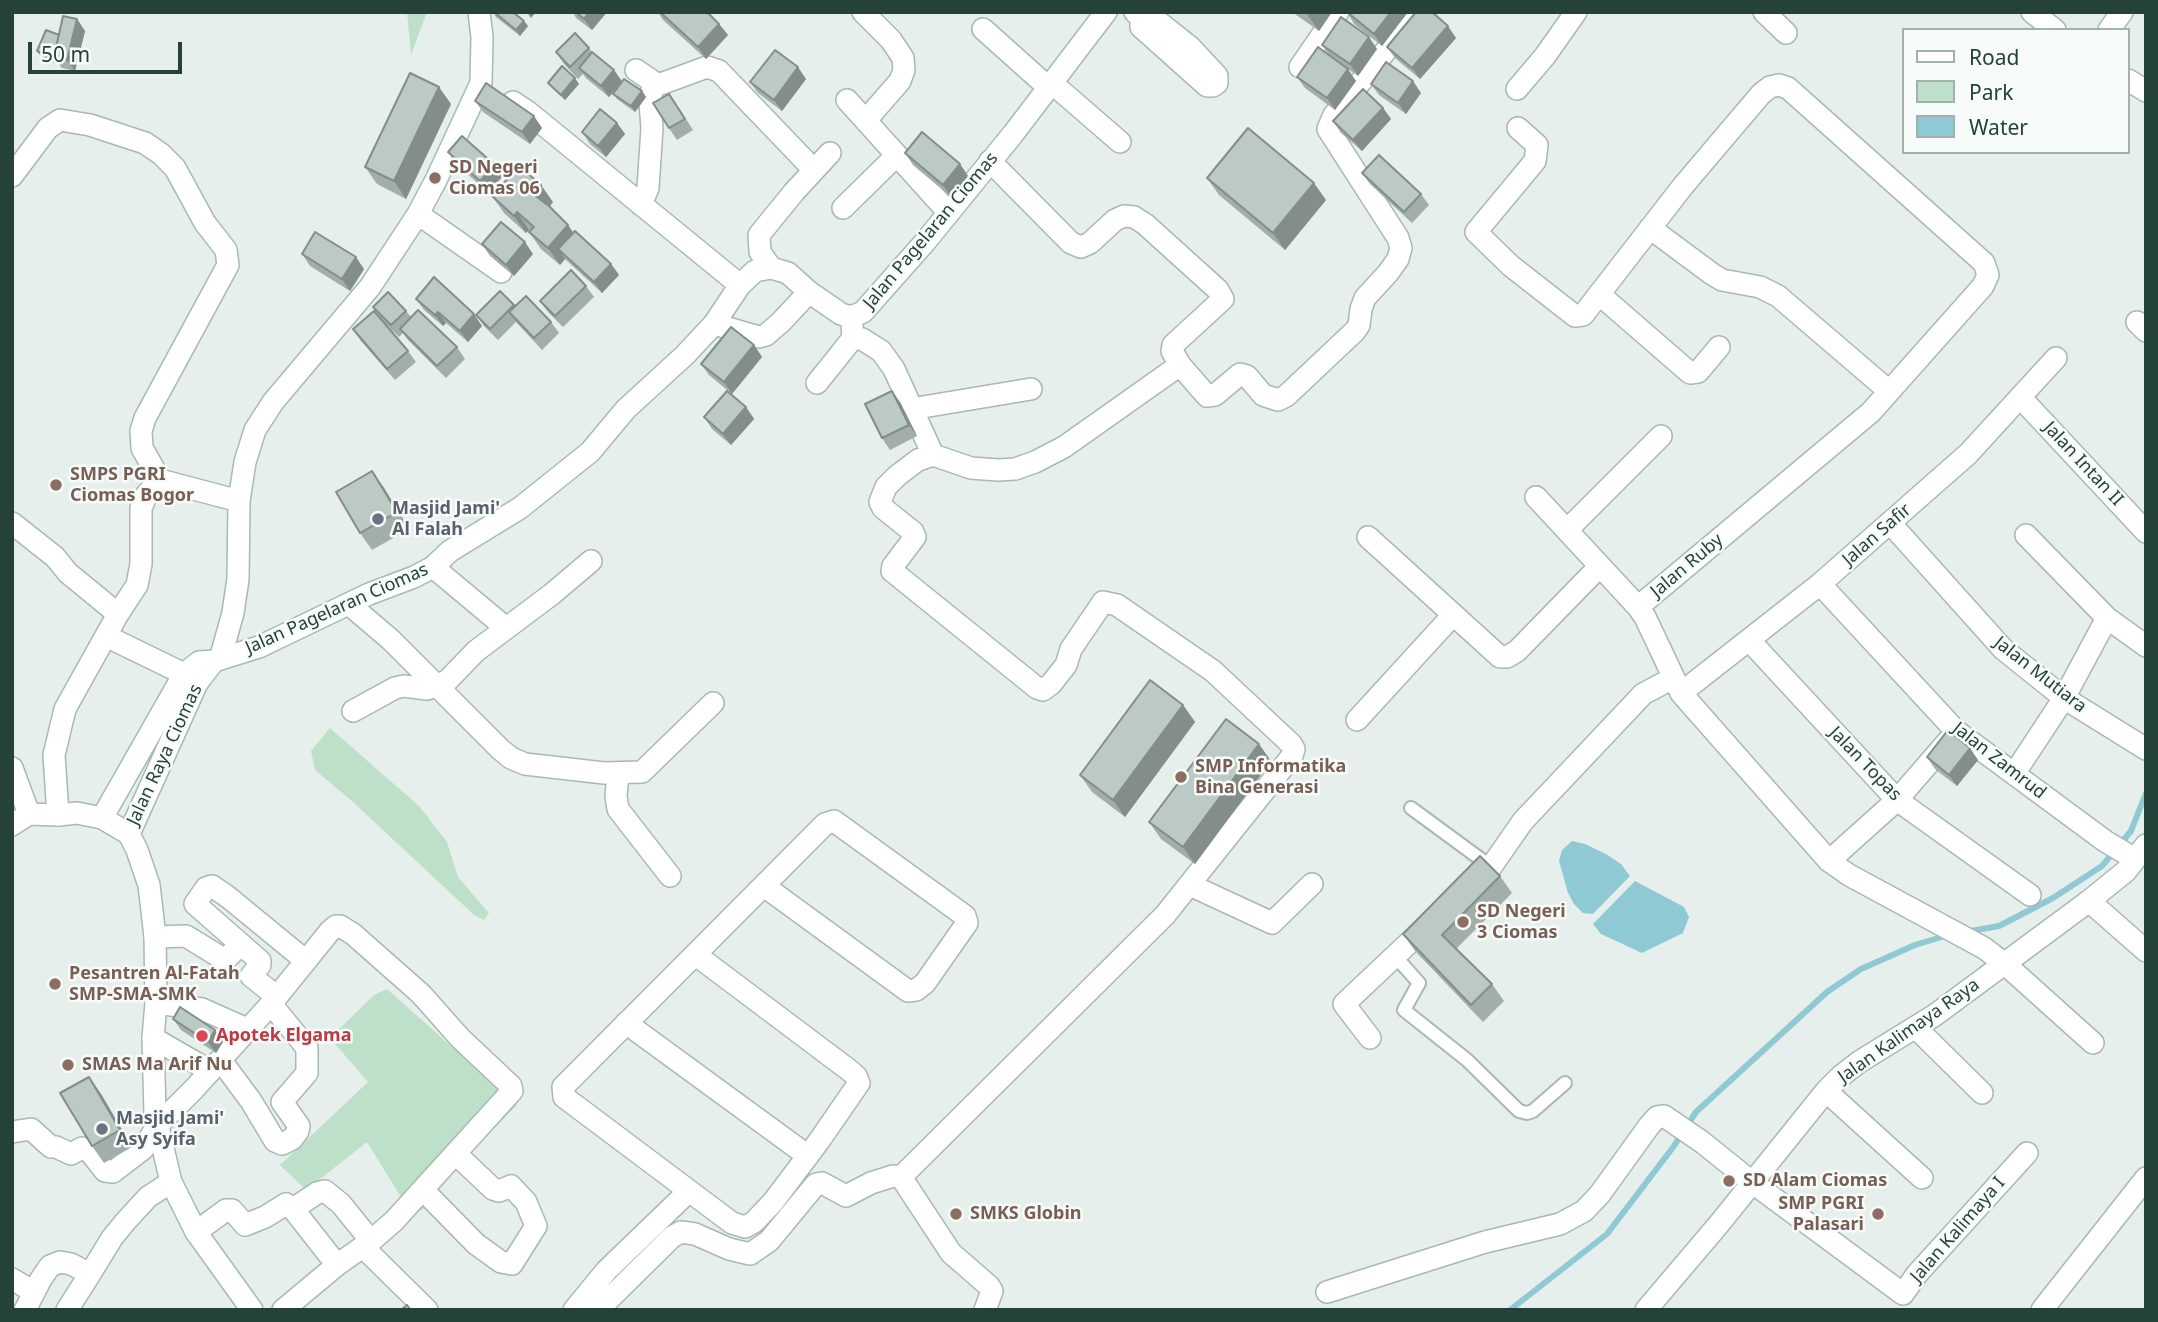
<!DOCTYPE html>
<style>
body{margin:0}
#map{position:relative;width:2158px;height:1322px;overflow:hidden;background:#e6efeb;font-family:"Noto Sans",sans-serif}
canvas{display:block}
.frame{position:absolute;inset:0;border:14px solid #24423a;pointer-events:none}
.legend{position:absolute;left:1902px;top:28px;width:228px;height:126px;box-sizing:border-box;background:#f7fbf9;border:2px solid #a3b1ad;margin:0;padding:9px 12px;list-style:none;font-size:21px;color:#24423a}
.legend li{display:flex;align-items:center;gap:14px;height:35px}
.legend b{width:35px;border:2px solid #a3b1ad}
.scale{position:absolute;left:28px;top:42px;width:154px;height:32px;box-sizing:border-box;border:4px solid #24423a;border-top:0;padding-left:9px;font-size:21px;line-height:24px;white-space:nowrap;color:#24423a;-webkit-text-stroke:5px #f7fbf9;paint-order:stroke}
</style>
<div id="map">
<canvas width="2158" height="1322"></canvas>
<div class="frame"></div>
<ul class="legend">
<li><b style="height:9px;background:#fff"></b>Road</li>
<li><b style="height:19px;background:#bfe0c8"></b>Park</li>
<li><b style="height:19px;background:#8ec9d4"></b>Water</li>
</ul>
<div class="scale">50 m</div>
</div>
<script>
const ctx = document.querySelector('canvas').getContext('2d');
ctx.lineJoin = 'round';
function fill(path, color) {
  ctx.fillStyle = color;
  ctx.fill(path, 'evenodd');
}
function poly(rows) {
  const path = new Path2D();
  for (const r of rows) {
    path.moveTo(r[0], r[1]);
    for (let i = 2; i < r.length; i += 2) path.lineTo(r[i], r[i + 1]);
  }
  return path;
}
function strokePath(path, color, width, dash) {
  ctx.strokeStyle = color;
  ctx.lineWidth = width;
  ctx.lineCap = dash ? 'butt' : 'round';
  ctx.setLineDash(dash || []);
  ctx.stroke(path);
}
function write(font, color, halo, rows, align = 'center') {
  ctx.font = font + ' "Noto Sans",sans-serif';
  ctx.lineWidth = 5;
  ctx.setLineDash([]);
  ctx.textBaseline = 'middle';
  ctx.strokeStyle = halo;
  ctx.fillStyle = color;
  for (const [text, x, y, turn = 0] of rows) {
    ctx.save();
    ctx.translate(x, y);
    ctx.rotate((+turn || 0) * Math.PI / 180);
    ctx.textAlign = isNaN(turn) ? turn : align;
    if (halo) ctx.strokeText(text, 0, 0);
    ctx.fillText(text, 0, 0);
    ctx.restore();
  }
}
fill(poly([
 [407,12,427,12,411,55],
 [330,728,419,806,447,842,458,877,489,913,484,920,474,915,353,802,315,770,311,751],
 [387,989,517,1105,469,1154,423,1209,412,1215,367,1142,306,1190,280,1165,368,1082,330,1038,374,995]
]), '#bfe0c8');
fill(poly([
 [1572,841,1585,844,1606,854,1621,864,1630,876,1593,914,1583,913,1574,904,1568,893,1559,861,1562,850],
 [1635,881,1684,907,1689,917,1683,933,1642,953,1601,934,1593,924]
]), '#8ec9d4');
strokePath(poly([
 [1965,932,1999,926,2053,898,2102,866,2131,831,2146,793],
 [1510,1310,1607,1234,1674,1146,1696,1112,1827,992,1861,969,1915,945,1948,935]
]), '#8ec9d4', 6);
const service = poly([
 [1411,808,1490,866],
 [1395,956,1419,983,1404,1010,1467,1060,1519,1111,1527,1113,1533,1111,1565,1083]
]);
const minor = poly([
 [863,12,891,40,903,58,904,70,900,81,866,120],
 [1135,12,1141,18,1151,16,1190,47,1217,76,1217,83,1213,86,1207,86,1141,27,1141,18],
 [1764,12,1786,33],
 [2032,12,2055,30],
 [983,29,1049,88],
 [2109,30,2122,12],
 [1300,67,1338,12],
 [636,70,658,85,707,67,719,71,814,170],
 [2128,80,2146,91],
 [1053,84,1120,142],
 [1517,89,1545,56,1576,12],
 [847,100,949,213],
 [513,102,528,112,740,285],
 [1518,128,1537,145,1535,161,1476,232,1511,266,1575,316,1583,315,1683,186,1761,94,1770,87,1779,85,1788,88,1984,263,1988,275,1983,286,1871,412,1638,607,1645,617,1681,693,1829,861,1849,875,1984,948,2005,964,2093,1043],
 [12,176,48,128,60,120,90,125,145,143,161,154,175,168,205,223,226,250,228,265,145,418,141,431,142,448,160,480,239,501],
 [641,205,648,188,652,128,650,102,653,83],
 [843,208,897,155],
 [418,214,501,272],
 [1650,228,1712,274,1722,280,1760,287,1778,296,1889,391],
 [771,268,760,252,759,235,794,192,830,153],
 [1599,294,1690,373,1698,372,1719,347],
 [2137,322,2146,331],
 [714,324,759,337,766,335,781,322,809,292],
 [853,338,862,339,881,351,894,369,933,455],
 [1180,365,1207,396,1215,395,1240,374,1247,376,1263,395,1278,400,1286,396,1355,331,1359,325,1361,309,1365,298,1388,273,1398,259,1401,248,1398,238,1328,129,1334,115,1417,12],
 [817,383,853,338,852,325],
 [2020,397,2146,532],
 [911,409,1031,389],
 [1536,497,1638,607],
 [12,523,55,557,68,573,118,614,137,585,141,564,141,508,147,494,160,480],
 [1891,524,2003,649,2064,698,2146,749],
 [1567,530,1661,436],
 [2026,535,2107,618,2146,646],
 [1368,537,1500,657,1507,657,1517,651,1600,566],
 [433,567,506,628],
 [1820,584,1956,731,2105,841,2135,859],
 [350,605,391,640,500,749,511,758,525,764,604,773,642,772,713,703],
 [106,636,184,674],
 [1749,640,1897,800,2030,895],
 [220,659,233,613,238,579,239,501,245,462,255,430,273,402,370,287,418,214,436,180,481,83,482,37,479,12],
 [1681,693,1820,584,1968,454,2056,358],
 [353,711,395,688,404,686,427,689,447,681,476,651,552,594,591,561],
 [1357,720,1453,615],
 [12,768,29,814],
 [618,773,616,796,618,809,670,876],
 [2014,774,2064,698,2107,618],
 [58,815,54,755,65,709,118,614],
 [1829,861,1897,800,1948,741],
 [1190,885,1272,923,1312,884],
 [1471,886,1491,867,1523,821,1628,710,1643,694,1673,678],
 [2089,901,2146,951],
 [155,937,186,936,225,960,241,944],
 [696,955,849,1070,856,1076,859,1083,819,1141,773,1202,754,1222,745,1227,732,1223,564,1097,563,1087,825,824,834,821,965,916,967,923,925,983,916,990,908,991,764,886],
 [276,996,251,976,260,965,260,961,195,904,206,888,212,886,228,897,306,961],
 [156,1003,202,1009,247,1029],
 [626,1023,808,1156],
 [1916,1028,1982,1093],
 [153,1038,210,1071],
 [1370,1038,1344,1004,1429,924],
 [218,1062,225,1066,251,1101,275,1141,282,1144,292,1139,298,1131,299,1126,282,1102,307,1073,307,1048,271,1004],
 [1826,1091,1922,1178],
 [12,1132,31,1129,51,1147,56,1147,71,1154,82,1148,90,1152,105,1171,113,1172,143,1149,157,1126,194,1089,271,1004,330,931,336,926,340,926,353,934,421,994,460,1038,511,1086,512,1091,394,1221,371,1241,337,1265,283,1310],
 [901,1177,1165,915,1292,756,1294,749,1291,744,1213,671,1117,605,1103,602,1071,649,1066,665,1051,684,1043,690,1037,688,892,571,893,566,915,537,913,532,883,508,880,502,886,487,897,476,918,460,933,455,971,468,998,470,1015,469,1035,462,1064,447,1180,365,1172,351,1173,345,1223,299,1218,290,1145,224,1134,217,1124,216,1115,220,1090,243,1081,247,1071,243,990,161],
 [423,1190,476,1244,501,1262,512,1264,536,1226,526,1202,511,1186,499,1191,493,1189,456,1154],
 [196,1232,226,1210,232,1210,245,1225,265,1217,286,1204,293,1209],
 [363,1247,427,1310],
 [337,1265,293,1209,317,1193,325,1191,341,1204,371,1241],
 [90,1274,112,1238,125,1222,148,1197,171,1182],
 [12,1279,34,1292],
 [1327,1292,1485,1242,1560,1224,1584,1211,1600,1194,1649,1126,1657,1117,1664,1116,1702,1142,1753,1183,1903,1294,1917,1274,2027,1153],
 [25,1310,41,1279,50,1266,60,1262,71,1264,90,1274,67,1310],
 [574,1310,606,1271,689,1191],
 [598,1310,672,1237,681,1232,695,1234,729,1249,750,1254,769,1241,816,1184,822,1183,846,1196,871,1183,893,1176,901,1177,951,1253,989,1286,992,1291,985,1310],
 [1646,1310,1719,1224,1826,1091,1841,1076,1859,1062,1935,1015,2089,901,2126,871,2146,845],
 [2042,1310,2146,1178]
]);
const tertiary = poly([
 [12,825,29,814,58,815,77,813,102,818]
]);
const secondary = poly([
 [129,834,197,683,214,661],
 [252,1310,196,1232,171,1182,155,1114,153,1038,156,1003,155,937,149,885,137,850,129,834,102,818,184,674,199,662,214,661,259,647,369,594,414,577,433,567,450,551,520,508,590,452,626,409,685,355,714,324,740,285,755,271,771,268,788,273,809,292,841,314,851,317,863,312,925,242,1013,134,1106,12]
]);
strokePath(service, '#a8b8b2', 16);
strokePath(minor, '#a8b8b2', 24);
strokePath(tertiary, '#a8b8b2', 24);
strokePath(secondary, '#a4bbb3', 24);
strokePath(service, '#fff', 12);
strokePath(minor, '#fff', 21);
strokePath(tertiary, '#fff', 21);
strokePath(secondary, '#fff', 21);
fill(poly([
 [493,12,528,26,520,36,496,17],
 [573,12,607,12,592,30,576,18],
 [658,12,707,12,719,24,728,35,706,59,663,20],
 [1292,12,1332,12,1319,31],
 [1347,12,1408,12,1382,46,1354,24],
 [77,19,85,31,75,71,62,68,58,63,57,64,41,57,37,51,59,35],
 [1456,38,1420,79,1395,58,1387,47],
 [1322,45,1377,49,1358,76,1334,59,1356,81,1335,110,1305,88,1297,77,1330,56],
 [589,48,592,52,614,70,622,81,642,91,646,97,635,112,617,99,613,94,621,84,609,97,587,79,583,74,578,79,564,64,556,52],
 [806,79,782,111,758,93,750,82],
 [548,83,579,84,565,100,552,88],
 [1371,84,1421,93,1406,114,1379,95],
 [475,101,542,128,530,144,483,112],
 [451,104,406,199,377,184,365,167],
 [677,105,693,130,677,140,669,128],
 [1383,108,1391,119,1362,151,1341,133,1333,121],
 [617,123,625,134,606,157,590,144,582,132],
 [448,152,503,176,488,192,456,164],
 [905,153,960,164,968,176,951,197,913,165],
 [1362,173,1421,194,1429,205,1412,223,1370,184],
 [1207,178,1326,200,1285,250,1219,195],
 [492,196,553,202,550,207,568,225,573,233,611,264,619,275,602,293,565,259,560,265,541,249,529,232,530,231,529,230,526,233,504,213],
 [482,244,533,254,514,276,490,256],
 [302,254,364,269,350,291,310,266],
 [586,286,594,297,563,327,548,312,540,301],
 [500,291,515,307,551,322,559,333,542,350,516,322,498,340,484,326,476,315],
 [416,299,482,326,468,342,446,323,443,326,424,310],
 [373,307,406,311,411,317,457,347,465,359,446,378,408,340,403,333,399,337,381,319],
 [353,329,408,351,416,362,395,380,361,341],
 [754,345,762,357,732,394,709,375,701,364],
 [900,402,917,436,890,450,882,438],
 [746,407,754,419,731,445,712,429,704,417],
 [372,471,384,488,409,529,372,550,360,533],
 [1183,705,1195,722,1125,817,1092,792,1080,775],
 [1927,757,1978,760,1957,786,1935,769],
 [1271,761,1195,864,1161,839,1149,822],
 [1500,876,1512,893,1456,949,1492,984,1504,1001,1483,1022,1415,951,1403,934],
 [173,1019,223,1042,216,1053,181,1030],
 [89,1077,101,1094,132,1147,104,1163,92,1146]
]), '#a1aea9');
fill(poly([
 [527,12,536,12,531,18],
 [589,12,607,12,592,30,584,19],
 [1308,12,1332,12,1319,31,1307,14],
 [1391,12,1408,12,1382,46,1374,34],
 [77,19,85,31,75,71,67,60],
 [524,21,528,26,520,36,516,30],
 [719,24,728,35,706,59,698,47],
 [1448,26,1456,38,1420,79,1412,68],
 [1369,37,1377,49,1358,76,1350,64],
 [798,67,806,79,782,111,774,100],
 [1348,69,1356,81,1335,110,1327,98],
 [614,70,622,82,609,97,601,86],
 [575,78,579,84,565,100,561,95],
 [1413,81,1421,93,1406,114,1398,103],
 [439,87,451,104,406,199,394,181],
 [642,91,646,97,635,112,631,106],
 [1383,108,1391,119,1362,151,1353,140],
 [534,116,542,128,530,144,522,132],
 [617,123,625,134,606,157,598,146],
 [960,164,968,176,951,197,943,185],
 [495,165,503,176,488,192,480,181],
 [1314,183,1326,200,1285,250,1273,233],
 [541,185,553,202,545,211,533,194],
 [517,212,529,230,526,233,514,216],
 [568,225,580,242,558,249,565,259,560,265,548,248],
 [525,242,533,254,514,276,506,265],
 [356,257,364,269,350,291,342,279],
 [611,264,619,275,602,293,594,282],
 [438,312,446,323,443,326,435,315],
 [474,314,482,326,468,342,460,331],
 [754,345,762,357,732,394,724,382],
 [892,391,900,402,917,436,909,425],
 [746,407,754,419,731,445,723,434],
 [372,471,384,488,409,529,397,512],
 [1183,705,1195,722,1125,817,1113,800],
 [1259,744,1271,761,1195,864,1183,847],
 [1970,748,1978,760,1957,786,1949,775],
 [215,1030,223,1042,216,1053,208,1042],
 [89,1077,101,1094,132,1147,120,1130]
]), '#838d89');
const building = poly([
 [494,12,513,12,524,21,516,30,494,12],
 [576,12,589,12,584,19,576,12],
 [660,12,707,12,719,24,698,47,660,12],
 [1347,12,1391,12,1374,34,1347,12],
 [1416,12,1432,12,1448,26,1412,68,1387,47,1416,12],
 [63,16,77,19,67,60,54,57,63,16],
 [1341,17,1369,37,1350,64,1322,45,1341,17],
 [46,30,59,35,53,58,37,51,46,30],
 [575,33,589,48,570,67,556,52,575,33],
 [1318,47,1348,69,1327,98,1297,77,1318,47],
 [775,50,798,67,774,100,750,82,775,50],
 [592,52,614,70,601,86,579,68,592,52],
 [1386,62,1413,81,1398,103,1371,84,1386,62],
 [562,66,575,78,561,95,548,83,562,66],
 [410,73,439,87,394,181,365,167,410,73],
 [624,79,642,91,631,106,613,94,624,79],
 [486,83,534,116,522,132,475,101,486,83],
 [1363,89,1383,108,1353,140,1333,121,1363,89],
 [669,94,685,119,669,128,653,103,669,94],
 [600,109,617,123,598,146,582,132,600,109],
 [1248,128,1314,183,1273,233,1207,178,1248,128],
 [922,132,960,164,943,185,905,153,922,132],
 [462,136,495,165,480,181,448,152,462,136],
 [1379,155,1421,194,1404,212,1362,173,1379,155],
 [519,166,541,185,533,194,550,207,568,225,548,248,529,232,534,227,517,212,514,216,492,196,519,166],
 [501,222,525,242,506,265,482,244,501,222],
 [575,231,611,264,594,282,558,249,575,231],
 [315,232,356,257,342,279,302,254,315,232],
 [571,270,586,286,555,316,540,301,571,270],
 [434,277,474,314,460,331,438,312,435,315,416,299,434,277],
 [500,291,514,305,490,329,476,315,500,291],
 [388,292,406,311,391,325,373,307,388,292],
 [526,296,551,322,534,338,509,312,526,296],
 [418,310,457,347,437,366,400,329,418,310],
 [374,311,408,351,387,369,353,329,374,311],
 [731,327,754,345,724,382,701,364,731,327],
 [727,391,746,407,723,434,704,417,727,391],
 [892,391,909,425,882,438,865,404,892,391],
 [372,471,397,512,360,533,336,492,372,471],
 [1150,680,1183,705,1113,800,1080,775,1150,680],
 [1226,719,1259,744,1183,847,1149,822,1226,719],
 [1948,730,1970,748,1949,775,1927,757,1948,730],
 [1480,856,1500,876,1442,935,1492,984,1471,1005,1403,934,1480,856],
 [180,1007,215,1030,208,1042,173,1019,180,1007],
 [89,1077,120,1130,92,1146,60,1093,89,1077],
 [407,1305,411,1310,401,1310,407,1305]
]);
fill(building, '#bbcac4');
strokePath(building, '#838d89', 2);
for (const [x, y, r, color] of [
 [435,178,7,"#8d6e63"],
 [56,485,7,"#8d6e63"],
 [378,519,7,"#6b7280"],
 [1181,777,7,"#8d6e63"],
 [1463,922,7,"#8d6e63"],
 [55,984,7,"#8d6e63"],
 [202,1036,7,"#e0444e"],
 [68,1065,7,"#8d6e63"],
 [102,1129,7,"#6b7280"],
 [1729,1181,7,"#8d6e63"],
 [956,1214,7,"#8d6e63"],
 [1878,1214,7,"#8d6e63"]
]) {
  const dot = new Path2D();
  dot.arc(x, y, r, 0, 2 * Math.PI);
  ctx.fillStyle = color;
  ctx.fill(dot);
  strokePath(dot, '#f7fbf9', 2.5);
}
write('bold 18px', '#785e54', '#f7fbf9', [
 ["SD Negeri",449,168],
 ["Ciomas 06",449,189],
 ["SMPS PGRI",70,475],
 ["Ciomas Bogor",70,496],
 ["SMP Informatika",1195,767],
 ["Bina Generasi",1195,788],
 ["SD Negeri",1477,912],
 ["3 Ciomas",1477,933],
 ["Pesantren Al-Fatah",69,974],
 ["SMP-SMA-SMK",69,995],
 ["SMAS Ma Arif Nu",82,1065],
 ["SD Alam Ciomas",1743,1181],
 ["SMP PGRI",1864,1204,"right"],
 ["Palasari",1864,1225,"right"],
 ["SMKS Globin",970,1214]
], 'left');
write('18px', '#24423a', '#f7fbf9', [
 ["Jalan Pagelaran Ciomas",931,231,-50],
 ["Jalan Intan II",2083,464,47],
 ["Jalan Safir",1877,535,-41],
 ["Jalan Ruby",1687,566,-40],
 ["Jalan Pagelaran Ciomas",337,609,-24],
 ["Jalan Mutiara",2040,675,38],
 ["Jalan Raya Ciomas",165,755,-65],
 ["Jalan Zamrud",1999,761,38],
 ["Jalan Topas",1865,764,46],
 ["Jalan Kalimaya Raya",1909,1031,-35],
 ["Jalan Kalimaya I",1958,1230,-49]
]);
write('bold 18px', '#5b616d', '#f7fbf9', [
 ["Masjid Jami'",392,509],
 ["Al Falah",392,530],
 ["Masjid Jami'",116,1119],
 ["Asy Syifa",116,1140]
], 'left');
write('bold 18px', '#be3a42', '#f7fbf9', [
 ["Apotek Elgama",216,1036]
], 'left');
</script>
